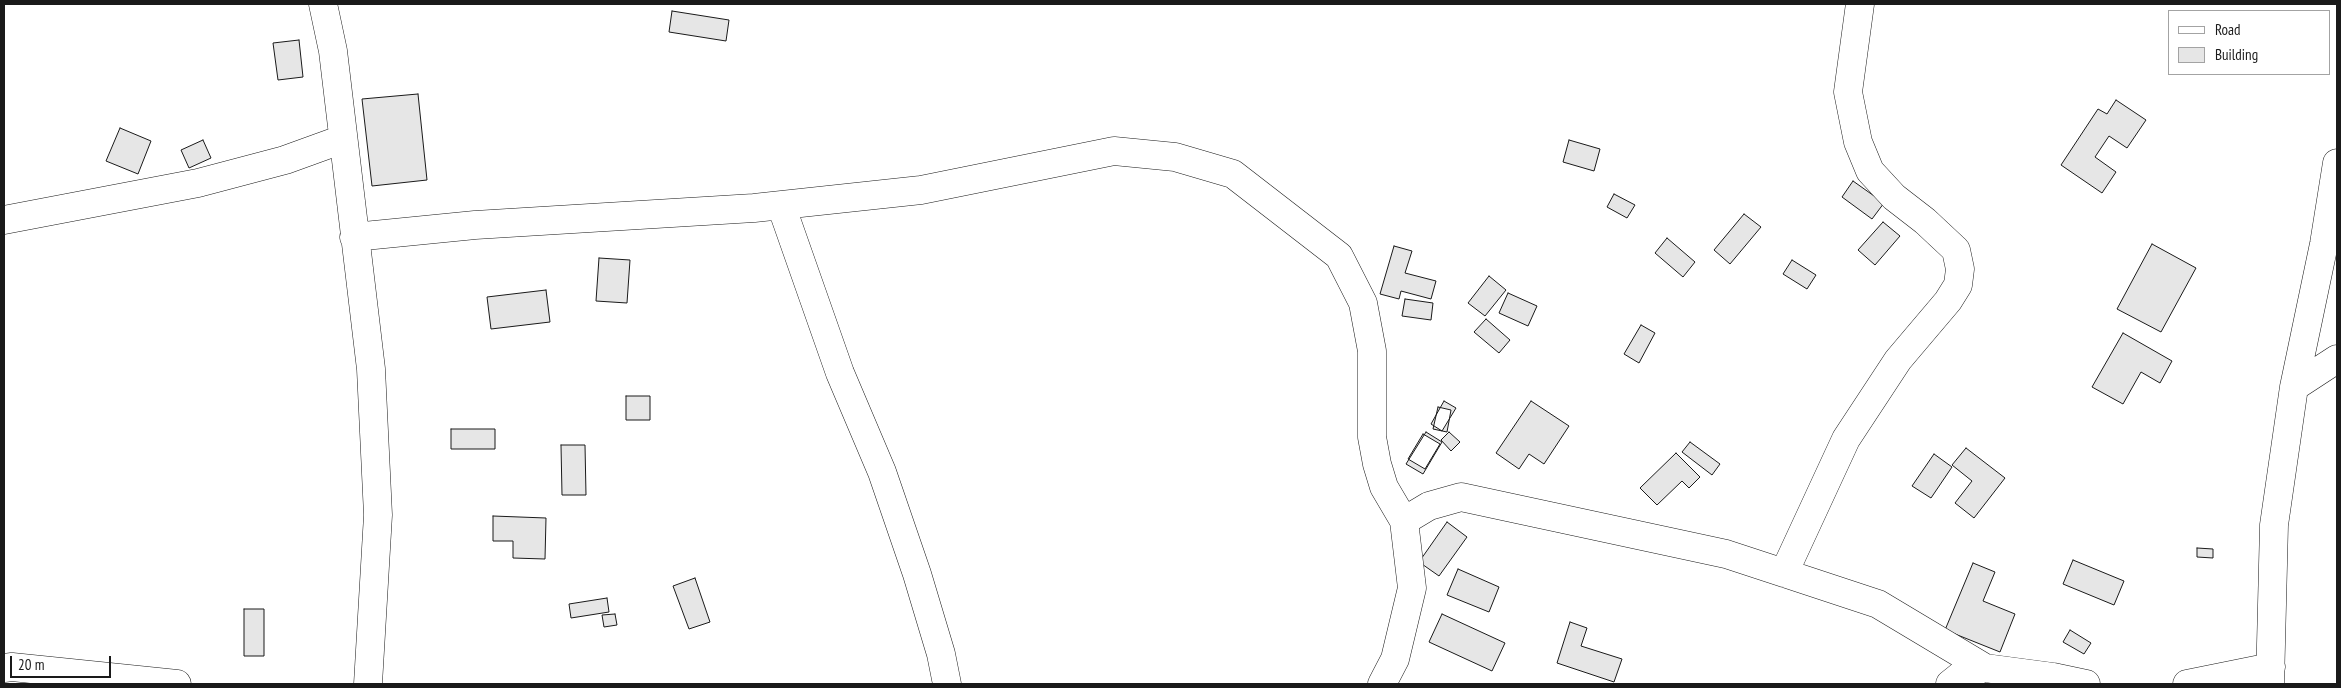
<!DOCTYPE html>
<style>
body{margin:0}
#map{position:relative;width:2341px;height:688px;overflow:hidden;background:#fff;font-family:"PT Sans Narrow",sans-serif}
canvas{display:block}
.frame{position:absolute;inset:0;border:5px solid #1a1a1a;pointer-events:none}
.legend{position:absolute;left:2168px;top:10px;width:162px;height:65px;box-sizing:border-box;background:#fff;border:1px solid #a3a3a3;margin:0;padding:6px 9px;list-style:none;font-size:15px;color:#1a1a1a}
.legend li{display:flex;align-items:center;gap:10px;height:25px}
.legend b{width:25px;border:1px solid #a3a3a3}
.scale{position:absolute;left:10px;top:656px;width:101px;height:22px;box-sizing:border-box;border:2px solid #1a1a1a;border-top:0;padding-left:6px;font-size:15px;line-height:18px;white-space:nowrap;color:#1a1a1a;-webkit-text-stroke:4px #fff;paint-order:stroke}
</style>
<div id="map">
<canvas width="2341" height="688"></canvas>
<div class="frame"></div>
<ul class="legend">
<li><b style="height:6px;background:#fff"></b>Road</li>
<li><b style="height:14px;background:#e6e6e6"></b>Building</li>
</ul>
<div class="scale">20 m</div>
</div>
<script>
const ctx = document.querySelector('canvas').getContext('2d');
ctx.lineJoin = 'round';
function fill(path, color) {
  ctx.fillStyle = color;
  ctx.fill(path, 'evenodd');
}
function poly(rows) {
  const path = new Path2D();
  for (const r of rows) {
    path.moveTo(r[0], r[1]);
    for (let i = 2; i < r.length; i += 2) path.lineTo(r[i], r[i + 1]);
  }
  return path;
}
function strokePath(path, color, width, dash) {
  ctx.strokeStyle = color;
  ctx.lineWidth = width;
  ctx.lineCap = dash ? 'butt' : 'round';
  ctx.setLineDash(dash || []);
  ctx.stroke(path);
}
const building = poly([
 [672,11,729,20,726,41,669,32,672,11],
 [299,40,303,77,278,80,273,43,299,40],
 [418,94,427,180,372,186,362,99,418,94],
 [2116,100,2146,120,2127,148,2109,136,2095,157,2116,172,2102,193,2061,165,2098,109,2107,114,2116,100],
 [120,128,151,141,138,174,106,161,120,128],
 [203,140,211,158,189,168,181,150,203,140],
 [1569,140,1600,149,1594,171,1563,162,1569,140],
 [1853,181,1884,203,1872,219,1842,197,1853,181],
 [1614,194,1635,205,1627,218,1607,207,1614,194],
 [1744,214,1761,227,1730,264,1714,250,1744,214],
 [1883,222,1900,236,1875,265,1858,250,1883,222],
 [1667,238,1695,262,1683,277,1655,253,1667,238],
 [2152,244,2196,268,2161,332,2117,309,2152,244],
 [1394,246,1412,251,1405,273,1436,281,1431,299,1401,291,1399,299,1380,294,1394,246],
 [599,258,630,260,627,303,596,301,599,258],
 [1792,260,1816,275,1807,289,1783,274,1792,260],
 [1489,276,1506,290,1485,316,1468,303,1489,276],
 [546,290,550,322,491,329,487,297,546,290],
 [1508,293,1537,306,1528,326,1499,313,1508,293],
 [1405,299,1433,303,1431,320,1402,316,1405,299],
 [1486,319,1510,340,1499,353,1474,332,1486,319],
 [1641,325,1655,333,1639,363,1624,354,1641,325],
 [2123,333,2172,361,2160,383,2141,372,2123,404,2092,387,2123,333],
 [626,396,650,396,650,420,626,420,626,396],
 [1444,401,1456,408,1442,431,1431,424,1444,401],
 [1531,401,1569,426,1544,464,1529,454,1519,469,1496,453,1531,401],
 [1438,407,1451,410,1447,432,1433,429,1438,407],
 [451,429,495,429,495,449,451,449,451,429],
 [1426,432,1442,442,1423,474,1406,464,1426,432],
 [1449,432,1460,442,1451,451,1441,440,1449,432],
 [1423,434,1440,444,1425,469,1408,459,1423,434],
 [1690,442,1720,464,1712,475,1682,452,1690,442],
 [561,445,585,445,586,495,562,495,561,445],
 [1966,448,2005,478,1974,518,1955,503,1972,481,1952,465,1966,448],
 [1676,453,1700,477,1689,488,1682,481,1657,505,1640,488,1676,453],
 [1934,454,1952,467,1931,498,1912,486,1934,454],
 [493,516,546,518,545,559,513,558,513,541,493,541,493,516],
 [1447,522,1467,537,1439,576,1419,562,1447,522],
 [2197,548,2213,549,2213,558,2197,557,2197,548],
 [2073,560,2124,581,2114,605,2063,584,2073,560],
 [1973,563,1995,572,1983,601,2015,614,2000,652,1945,630,1973,563],
 [1458,569,1499,587,1489,612,1447,595,1458,569],
 [695,578,710,622,689,629,673,586,695,578],
 [607,598,609,612,571,618,569,604,607,598],
 [244,609,264,609,264,656,244,656,244,609],
 [615,614,617,625,604,627,602,615,615,614],
 [1442,614,1505,643,1492,671,1429,642,1442,614],
 [1570,622,1587,628,1581,646,1622,659,1614,682,1557,663,1570,622],
 [2070,630,2091,643,2084,654,2063,642,2070,630]
]);
fill(building, '#e6e6e6');
strokePath(building, '#1a1a1a', 1);
const street = poly([
 [323,4,333,51,371,369,378,515,368,684],
 [781,205,840,373,882,472,917,574,941,654,947,684],
 [4,220,198,183,285,160,343,139],
 [354,237,475,225,754,208,921,190,1114,151,1175,157,1233,174,1339,256,1363,303,1372,351,1372,437,1377,464,1384,487,1404,521],
 [2294,387,2337,359],
 [1784,573,1846,439,1898,360,1948,301,1958,285,1960,269,1956,250,1925,221,1894,197,1870,171,1858,142,1848,92,1860,4],
 [4,668,12,667,177,684],
 [1382,684,1395,659,1412,588,1404,521,1429,506,1461,497,1726,554,1784,573,1878,604,1985,668],
 [1950,684,1960,676,1985,668,2053,677,2086,684],
 [2187,684,2271,667],
 [2270,684,2274,525,2294,387,2324,244,2337,163]
]);
strokePath(street, '#1a1a1a', 29);
strokePath(street, '#fff', 28);
</script>
